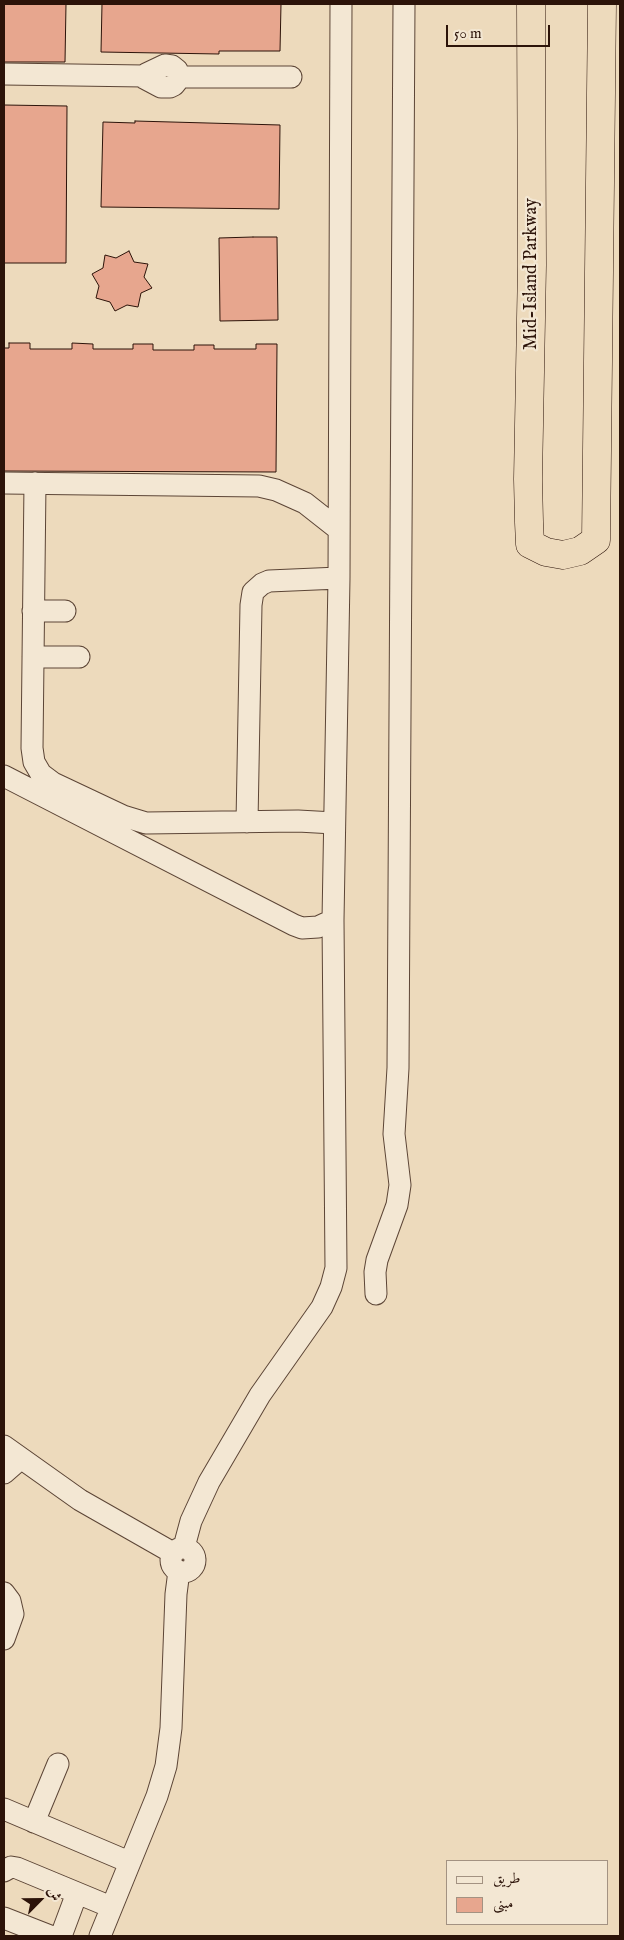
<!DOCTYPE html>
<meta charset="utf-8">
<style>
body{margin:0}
#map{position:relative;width:624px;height:1940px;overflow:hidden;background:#eddabc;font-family:"IM FELL English",Amiri,serif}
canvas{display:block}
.frame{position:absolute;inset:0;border:5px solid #2c1309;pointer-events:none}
.legend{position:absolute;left:446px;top:1860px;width:162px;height:65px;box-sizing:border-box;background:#f3e7d3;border:1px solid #a39282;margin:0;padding:6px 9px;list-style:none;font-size:15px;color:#2c1309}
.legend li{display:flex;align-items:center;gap:10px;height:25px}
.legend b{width:25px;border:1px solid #a39282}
.north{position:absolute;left:15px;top:1875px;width:50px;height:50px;-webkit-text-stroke:4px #f3e7d3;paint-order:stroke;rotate:67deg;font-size:14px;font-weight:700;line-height:20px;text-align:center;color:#2c1309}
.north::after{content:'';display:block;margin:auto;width:18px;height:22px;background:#2c1309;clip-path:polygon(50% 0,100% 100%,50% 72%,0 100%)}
.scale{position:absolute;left:446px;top:25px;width:104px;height:22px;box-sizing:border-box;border:2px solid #2c1309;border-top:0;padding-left:6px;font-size:15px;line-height:18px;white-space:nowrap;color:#2c1309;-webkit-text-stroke:4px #f3e7d3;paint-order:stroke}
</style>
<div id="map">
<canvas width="624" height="1940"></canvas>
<div class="frame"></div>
<ul class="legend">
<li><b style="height:6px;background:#f3e7d3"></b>طريق</li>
<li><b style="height:14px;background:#e7a68e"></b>مبنى</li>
</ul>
<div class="north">ش</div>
<div class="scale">50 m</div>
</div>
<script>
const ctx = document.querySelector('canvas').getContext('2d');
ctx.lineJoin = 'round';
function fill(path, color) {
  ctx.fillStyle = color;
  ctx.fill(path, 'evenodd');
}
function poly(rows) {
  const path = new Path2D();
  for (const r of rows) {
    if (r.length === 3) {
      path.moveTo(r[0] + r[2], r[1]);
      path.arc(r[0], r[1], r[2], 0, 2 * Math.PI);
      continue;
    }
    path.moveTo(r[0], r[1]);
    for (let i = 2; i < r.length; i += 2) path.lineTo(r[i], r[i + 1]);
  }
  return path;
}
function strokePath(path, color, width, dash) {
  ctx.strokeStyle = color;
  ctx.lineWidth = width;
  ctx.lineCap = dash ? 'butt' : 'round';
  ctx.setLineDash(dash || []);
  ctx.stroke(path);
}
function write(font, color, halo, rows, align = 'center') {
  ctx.font = font + ' "IM FELL English",serif';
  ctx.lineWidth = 4.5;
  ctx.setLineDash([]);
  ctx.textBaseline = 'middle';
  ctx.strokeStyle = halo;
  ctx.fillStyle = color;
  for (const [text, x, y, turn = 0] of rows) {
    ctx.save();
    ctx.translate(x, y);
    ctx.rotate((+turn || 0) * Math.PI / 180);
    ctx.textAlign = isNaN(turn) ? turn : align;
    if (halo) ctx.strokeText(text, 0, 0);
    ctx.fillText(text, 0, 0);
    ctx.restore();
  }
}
const building = poly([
 [4,4,66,4,65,62,4,62,4,4],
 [102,4,281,4,280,51,219,51,219,54,101,52,102,4],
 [4,105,67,106,66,263,4,263,4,105],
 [135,121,280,125,279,209,101,207,103,122,135,123,135,121],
 [253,237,277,237,278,320,220,321,219,238,253,237],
 [129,251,134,262,148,264,144,277,152,288,141,293,138,307,127,305,115,311,110,302,96,298,99,286,92,274,103,268,105,255,116,258,129,251],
 [9,343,30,343,30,349,72,349,72,343,93,344,93,349,133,349,133,344,153,344,153,350,194,350,194,345,214,345,214,349,256,349,256,344,277,344,276,472,4,471,4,348,9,348,9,343]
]);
fill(building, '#e7a68e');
strokePath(building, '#2c1309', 1);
const minor = poly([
 [165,65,172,66,177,70,178,80,174,85,170,87,161,87,144,78,146,74,165,65],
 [4,74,144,76],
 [178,77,291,77],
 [4,483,259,486,276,490,305,503,338,529],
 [35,483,32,748,34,762,41,774,53,783,123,816,146,823,298,821,334,823],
 [33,611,65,611],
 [33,657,79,657],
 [4,776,294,925,302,928,318,927,333,920],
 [247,822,251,605,253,592,262,584,269,581,339,578],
 [376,1294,375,1272,377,1260,397,1205,400,1185,394,1134,398,1068,404,4],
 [4,1446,80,1500,173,1553],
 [4,1473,20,1459],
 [184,1547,191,1521,209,1482,260,1395,322,1307,331,1287,336,1268,333,920,339,578,341,4],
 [183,1560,12],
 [4,1593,10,1601,13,1614,4,1639],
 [4,1809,129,1862],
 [34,1822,58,1764],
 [4,1871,11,1867,17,1868,111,1907],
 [4,1918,50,1936],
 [61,1936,77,1893],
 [100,1936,157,1796,166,1766,171,1728,176,1594,179,1571]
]);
const highway = poly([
 [531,4,532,265,528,479,529,522,530,544,546,552,563,555,580,551,596,540,602,4]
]);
strokePath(minor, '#5c4536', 23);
strokePath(highway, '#2c1309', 29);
strokePath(minor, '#f3e7d3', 21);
strokePath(highway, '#eddabc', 28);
write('18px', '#2c1309', '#f3e7d3', [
 ["Mid-Island Parkway",532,274,-90]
]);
</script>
